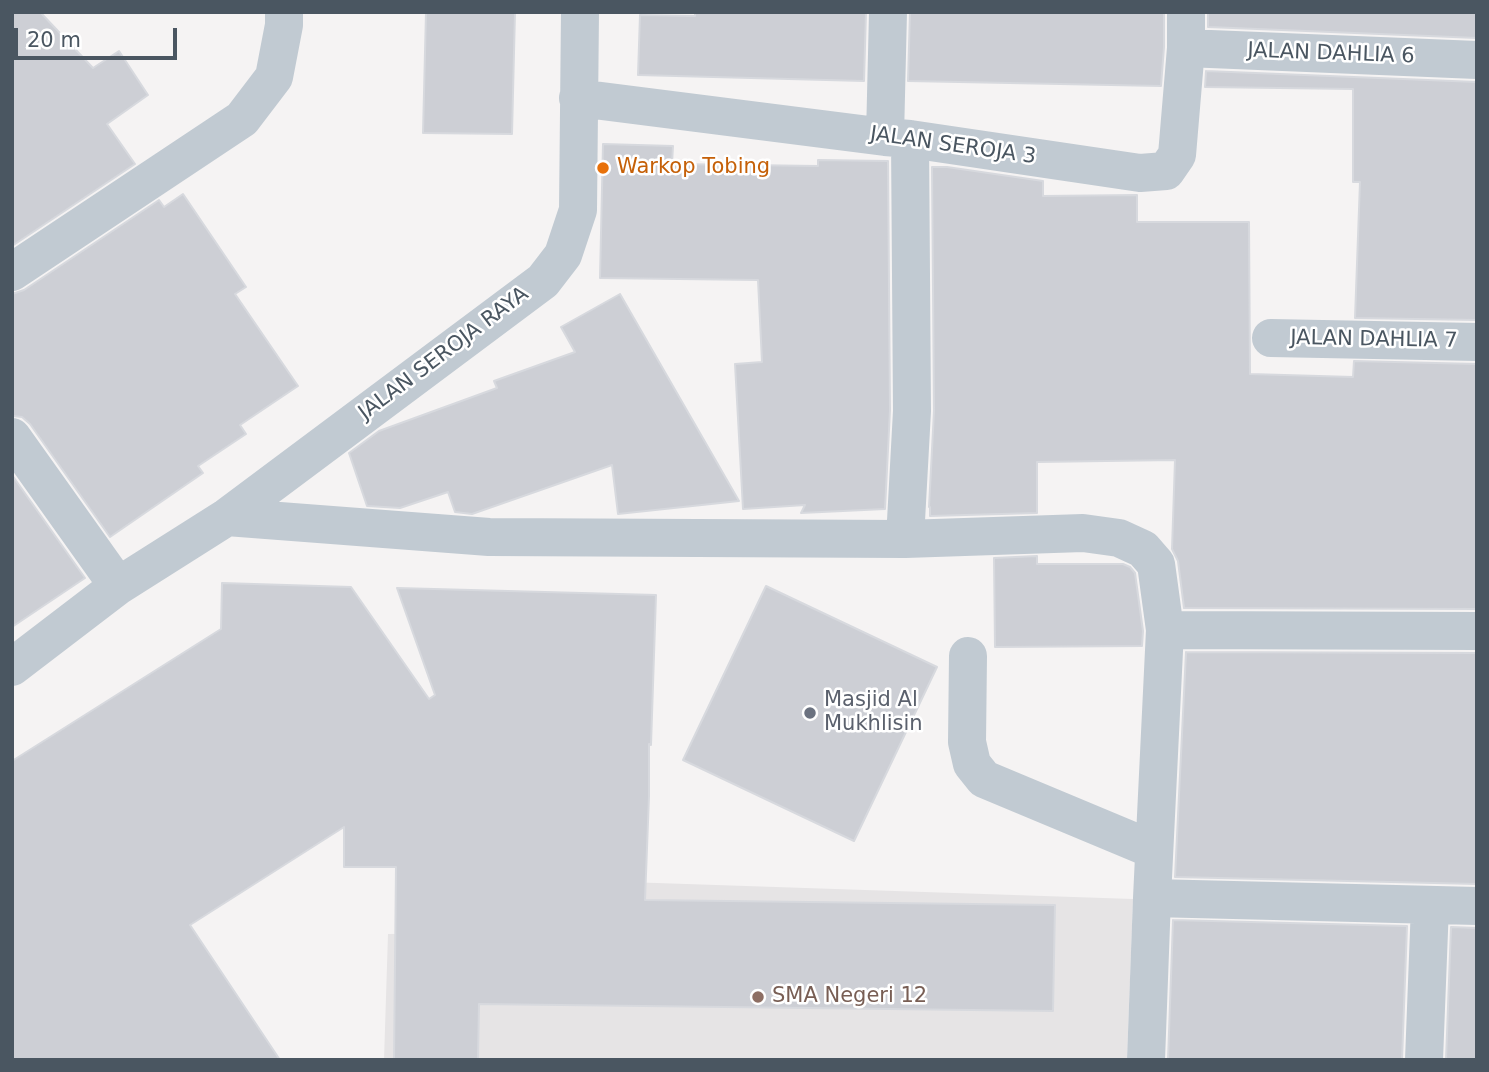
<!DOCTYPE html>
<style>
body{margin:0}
#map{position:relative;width:1489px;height:1072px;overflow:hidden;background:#f5f3f3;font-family:"DejaVu Sans",sans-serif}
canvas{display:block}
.frame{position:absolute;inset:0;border:14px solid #4a5661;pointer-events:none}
.scale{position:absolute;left:14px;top:28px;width:163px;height:32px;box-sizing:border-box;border:4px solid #4a5661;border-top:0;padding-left:9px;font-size:21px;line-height:24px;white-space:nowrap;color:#4a5661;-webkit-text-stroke:5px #fff;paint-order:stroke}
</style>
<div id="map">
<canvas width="1489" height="1072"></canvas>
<div class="frame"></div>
<div class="scale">20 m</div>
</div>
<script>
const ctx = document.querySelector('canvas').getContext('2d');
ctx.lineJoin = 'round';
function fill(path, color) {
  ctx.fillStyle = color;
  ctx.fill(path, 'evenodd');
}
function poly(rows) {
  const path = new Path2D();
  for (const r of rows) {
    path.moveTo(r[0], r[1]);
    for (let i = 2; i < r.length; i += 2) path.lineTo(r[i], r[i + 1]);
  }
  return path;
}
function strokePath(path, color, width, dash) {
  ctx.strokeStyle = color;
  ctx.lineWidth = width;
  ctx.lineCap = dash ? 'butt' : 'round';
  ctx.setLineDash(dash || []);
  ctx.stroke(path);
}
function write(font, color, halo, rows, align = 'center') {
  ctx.font = font + ' "DejaVu Sans",sans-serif';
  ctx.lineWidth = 5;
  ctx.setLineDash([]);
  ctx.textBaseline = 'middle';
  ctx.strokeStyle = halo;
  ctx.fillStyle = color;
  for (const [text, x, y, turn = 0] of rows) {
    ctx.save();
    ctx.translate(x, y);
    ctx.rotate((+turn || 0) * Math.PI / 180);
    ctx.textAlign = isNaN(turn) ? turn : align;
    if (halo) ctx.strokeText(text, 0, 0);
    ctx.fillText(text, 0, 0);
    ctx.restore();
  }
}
fill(poly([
 [478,877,1133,899,1127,1060,384,1060,388,934,478,933]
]), '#e6e4e5');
const building = poly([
 [12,12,40,12,93,68,119,51,148,95,107,124,135,164,12,246,12,12],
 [426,12,515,12,512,134,423,133,426,12],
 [695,12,866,12,864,81,638,75,640,15,695,16,695,12],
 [910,12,1164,12,1164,47,1161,86,908,81,910,12],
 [1208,12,1477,12,1477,38,1208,27,1208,12],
 [1206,71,1477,82,1477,320,1355,318,1360,182,1353,182,1353,89,1205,87,1206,71],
 [603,144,673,146,672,164,818,166,818,160,888,161,890,410,885,509,801,513,805,505,743,509,735,364,762,362,758,280,600,278,603,144],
 [932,167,947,167,1043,181,1043,196,1137,195,1137,222,1249,222,1250,374,1353,377,1354,361,1477,364,1477,609,1184,608,1178,561,1172,549,1175,460,1037,462,1037,513,930,516,930,507,929,507,934,411,932,167],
 [183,194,246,287,235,294,298,386,240,425,246,434,198,466,203,473,110,537,30,424,22,417,13,416,12,414,12,294,24,290,159,200,164,207,183,194],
 [620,294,739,501,618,514,612,465,472,514,455,512,448,492,400,508,367,506,349,453,379,431,497,388,494,381,575,352,561,327,620,294],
 [12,475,85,578,12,627,12,475],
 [1037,556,1037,564,1123,564,1130,567,1135,573,1143,631,1142,646,995,647,994,558,1037,556],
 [222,583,351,587,429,699,435,695,397,588,656,595,651,745,649,744,649,796,645,900,1055,905,1053,1011,479,1004,478,1060,394,1060,396,867,344,867,344,827,190,925,280,1060,12,1060,12,761,221,629,222,583],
 [766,586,937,667,854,841,683,760,766,586],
 [1186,652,1477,653,1477,884,1175,877,1186,652],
 [1173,920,1407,926,1402,1060,1168,1060,1173,920],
 [1451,927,1477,928,1477,1060,1446,1060,1451,927]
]);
fill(building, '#cdcfd5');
strokePath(building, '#d7d9de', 2);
strokePath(poly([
 [1186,48,1477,60],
 [578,98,885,137,910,139,1140,173,1166,171,1177,155,1186,48,1186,12],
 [885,137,888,12],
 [12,272,242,119,274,77,284,25,284,12],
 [1271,338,1477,342],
 [12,437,118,586],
 [227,517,489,537,905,539,1083,533,1119,538,1143,549,1156,564,1165,630,1152,898,1146,1060],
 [905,539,912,411,910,139],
 [1165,630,1477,631],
 [968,656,967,742,972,764,984,779,1154,850],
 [12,667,118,586,227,517,543,281,563,255,578,210,580,12],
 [1152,898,1477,906],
 [1424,1060,1430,905]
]), '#c1cad2', 38);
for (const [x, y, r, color] of [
 [603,168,7,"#e8710a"],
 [810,713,7,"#6b7280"],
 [758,997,7,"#8d6e63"]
]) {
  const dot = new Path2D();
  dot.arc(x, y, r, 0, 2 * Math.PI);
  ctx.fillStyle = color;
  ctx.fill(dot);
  strokePath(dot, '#fff', 2.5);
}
write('21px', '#4a5661', '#fff', [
 ["JALAN DAHLIA 6",1331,54,2],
 ["JALAN SEROJA 3",953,146,8],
 ["JALAN DAHLIA 7",1374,340,1],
 ["JALAN SEROJA RAYA",444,354,-37]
]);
write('21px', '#c56008', '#fff', [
 ["Warkop Tobing",617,168]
], 'left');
write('21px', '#5b616d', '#fff', [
 ["Masjid Al",824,701],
 ["Mukhlisin",824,725]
], 'left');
write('21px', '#785e54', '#fff', [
 ["SMA Negeri 12",772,997]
], 'left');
</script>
